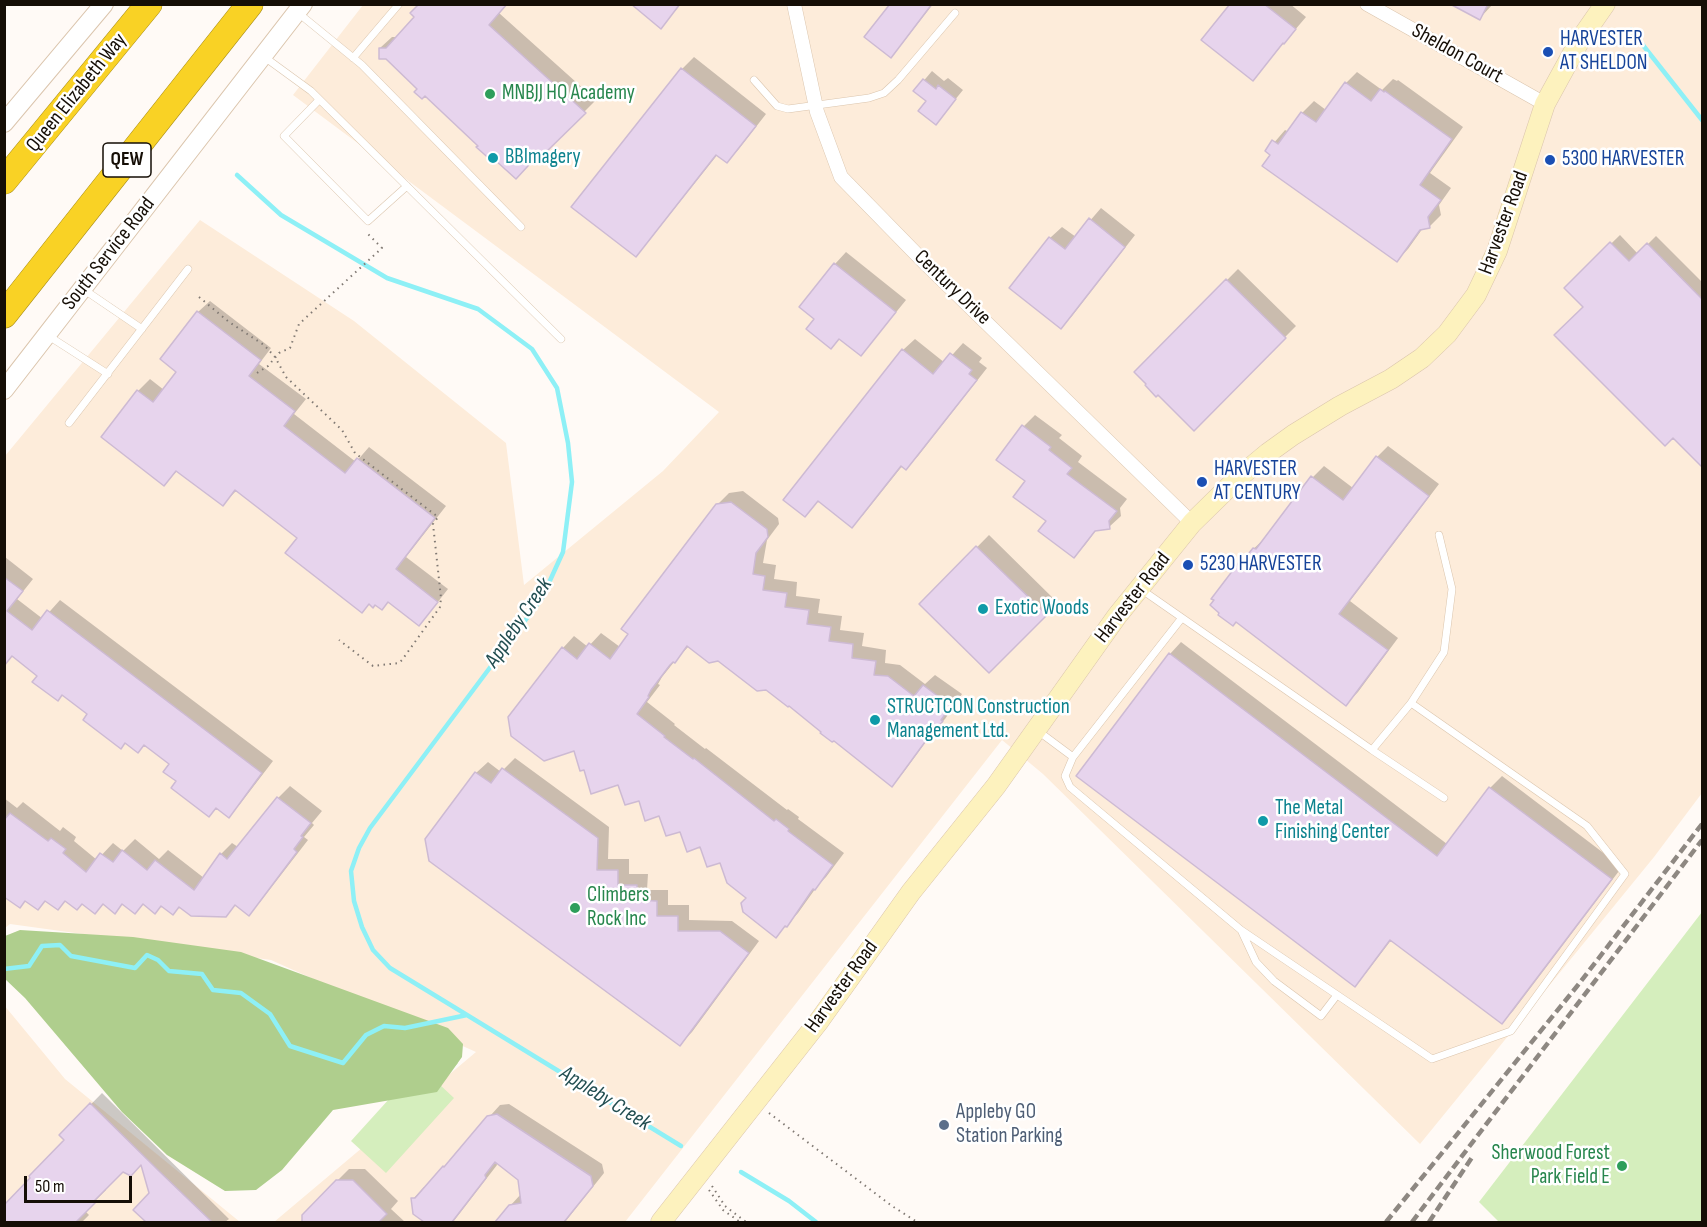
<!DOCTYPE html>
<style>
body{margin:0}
#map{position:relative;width:1707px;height:1227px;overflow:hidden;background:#fffaf6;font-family:"Sofia Sans Condensed",sans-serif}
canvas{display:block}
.frame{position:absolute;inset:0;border:6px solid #150e06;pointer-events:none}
.scale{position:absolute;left:24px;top:1176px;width:108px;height:27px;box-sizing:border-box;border:3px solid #150e06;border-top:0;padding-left:8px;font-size:18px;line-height:21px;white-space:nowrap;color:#150e06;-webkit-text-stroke:4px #fff;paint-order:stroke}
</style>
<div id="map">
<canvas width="1707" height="1227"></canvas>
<div class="frame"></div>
<div class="scale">50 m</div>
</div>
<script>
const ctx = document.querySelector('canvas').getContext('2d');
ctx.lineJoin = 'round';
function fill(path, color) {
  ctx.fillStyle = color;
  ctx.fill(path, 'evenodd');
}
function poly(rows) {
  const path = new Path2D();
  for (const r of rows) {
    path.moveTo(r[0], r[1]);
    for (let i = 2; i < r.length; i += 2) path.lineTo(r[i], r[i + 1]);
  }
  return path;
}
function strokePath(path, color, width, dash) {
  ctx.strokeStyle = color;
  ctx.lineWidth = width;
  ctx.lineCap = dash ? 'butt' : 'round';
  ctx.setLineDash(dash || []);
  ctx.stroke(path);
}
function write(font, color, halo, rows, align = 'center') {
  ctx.font = font + ' "Sofia Sans Condensed",sans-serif';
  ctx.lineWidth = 5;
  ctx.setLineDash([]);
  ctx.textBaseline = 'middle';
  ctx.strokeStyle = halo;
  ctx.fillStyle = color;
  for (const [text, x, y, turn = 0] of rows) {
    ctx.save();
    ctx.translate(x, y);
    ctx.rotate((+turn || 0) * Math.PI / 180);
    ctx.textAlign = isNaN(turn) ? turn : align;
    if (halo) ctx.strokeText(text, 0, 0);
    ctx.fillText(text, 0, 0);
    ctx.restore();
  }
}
fill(poly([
 [363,5,1702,5,1702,793,1654,857,1420,1144,1043,774,1002,740,625,1222,274,1222,476,1052,271,960,10,924,5,928,5,456,200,220,354,321,506,443,524,585,663,471,719,412,293,95],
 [4,1005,65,1079,240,1222,5,1222]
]), '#fdecda');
fill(poly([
 [1702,912,1702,1222,1499,1222,1479,1202],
 [438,1045,458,1063,439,1084,454,1098,386,1173,351,1141]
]), '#d5eebd');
fill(poly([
 [20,930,133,937,241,952,448,1028,463,1044,462,1057,437,1092,333,1110,282,1170,256,1190,225,1191,167,1155,122,1112,25,998,5,979,5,936]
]), '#afce8d');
fill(poly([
 [633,4,681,4,661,27],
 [892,4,933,4,902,44,891,56],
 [1231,4,1290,4,1306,17,1253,79],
 [1454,4,1493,4,1480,18],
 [499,13,596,100,542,154,480,146,387,58,380,48,392,37,398,37],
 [694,57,766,114,738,150,727,161,718,154,647,243,636,255,573,207,682,69],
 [932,71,944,81,948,78,963,90,936,123,928,101,915,91],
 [1357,72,1382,90,1393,79,1397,81,1398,80,1463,127,1430,173,1451,188,1439,205,1441,215,1429,227,1423,228,1408,249,1397,260,1267,151,1285,130,1289,132,1302,113,1314,101,1326,110,1346,83],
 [1101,208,1135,235,1072,316,1061,327,1011,288,1050,238,1062,227,1076,237],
 [1620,235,1638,254,1656,236,1702,282,1702,465,1673,436,1585,307,1566,288],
 [846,252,906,300,872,342,860,354,840,338,831,347,816,319,835,264],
 [1238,269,1296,326,1194,429,1136,372],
 [210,301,271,348,259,364,306,399,294,414,356,462,369,447,446,506,406,557,448,589,430,612,419,624,389,601,382,608,299,537,237,490,223,504,178,470,164,484,103,437,138,391,150,379,164,390,178,372,198,312],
 [915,339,945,363,963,343,982,358,979,362,987,368,918,456,906,468,903,465,863,515,852,526,819,500,805,515,903,350],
 [1035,415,1062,435,1059,438,1082,456,1078,462,1127,499,1120,508,1121,516,1109,527,1097,529,1085,545,1074,557,1048,521,1027,481,998,459,1024,426],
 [1388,446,1439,484,1350,601,1398,638,1358,692,1346,704,1244,558,1266,537,1313,477,1324,466,1353,488,1377,457],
 [743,491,778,518,779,524,767,540,763,563,776,565,774,579,797,582,796,596,820,599,818,613,842,616,840,630,864,633,862,646,886,650,885,663,900,665,925,684,935,675,962,694,945,719,936,728,903,773,892,785,766,688,718,659,689,646,674,662,662,677,658,684,660,685,647,702,675,724,674,725,705,749,706,748,787,810,788,809,799,817,798,819,844,853,826,877,818,885,798,913,776,936,721,861,640,799,563,648,574,636,588,647,601,633,620,647,717,505,729,493],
 [989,535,1057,602,989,671,921,604],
 [5,557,33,579,17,599,43,619,60,600,273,761,240,804,228,816,178,781,171,764,145,744,90,714,12,655,4,659],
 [1181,642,1447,844,1490,788,1502,776,1622,867,1513,1011,1502,1022,1392,939,1366,973,1354,985,1170,654],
 [515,758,609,827,608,859,629,859,629,874,648,874,647,890,668,890,668,905,689,905,689,920,732,921,759,941,692,1032,680,1044,476,773,488,762,501,772],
 [290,786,322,811,312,823,314,825,304,837,308,840,260,902,248,914,236,904,225,916,180,906,144,903,123,903,115,912,104,903,82,903,66,900,58,909,46,900,38,909,26,900,7,897,4,899,4,798,17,808,23,802,60,831,63,827,76,837,74,841,97,860,113,843,123,851,135,839,159,859,168,850,204,878,221,854,232,843,238,847,278,798],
 [102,1093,229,1219,225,1222,146,1222,151,1194,141,1163,123,1170,105,1188,106,1190,85,1211,89,1215,82,1222,4,1222,4,1206,66,1140,61,1135],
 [509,1104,602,1164,604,1173,565,1222,497,1222,510,1206,521,1194,520,1179,496,1162,497,1165,453,1222,426,1222,414,1213,413,1199,424,1187,426,1187,500,1105],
 [349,1169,365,1169,398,1201,391,1209,405,1222,303,1222,303,1215]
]), '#0003');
strokePath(poly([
 [1631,30,1702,120],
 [237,175,281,215,387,278,478,309,532,349,557,388,568,443,572,482,563,552,542,598,370,828,359,848,351,871,354,901,362,927,373,950,390,968,467,1015],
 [4,969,29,966,42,946,60,945,71,956,135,968,147,955,158,960,169,971,202,974,213,990,241,993,270,1014,290,1046,343,1063,366,1035,384,1026,405,1028,467,1015,681,1146],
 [741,1172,789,1201,816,1222]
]), '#8ef0f6', 4.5);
const building = poly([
 [419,4,507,4,489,25,586,113,542,156,539,154,516,179,495,160,493,162,476,147,478,146,425,96,422,99,414,92,417,89,386,59,379,59,379,48,386,48,414,17,410,13,419,4],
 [631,4,680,4,661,29,631,4],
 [890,4,932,4,891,58,864,37,890,4],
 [1230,4,1264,4,1296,29,1284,44,1283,43,1253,81,1201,40,1230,4],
 [1450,4,1488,4,1480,20,1450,4],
 [681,68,756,126,727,163,716,155,636,257,571,207,681,68],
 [923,79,936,89,938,85,956,99,936,125,918,111,926,101,913,91,923,79],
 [1345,82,1371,101,1380,89,1384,92,1385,91,1452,139,1420,185,1441,200,1428,217,1430,228,1420,230,1397,262,1262,166,1270,155,1265,151,1272,140,1278,144,1301,112,1316,122,1345,82],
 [1089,218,1125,247,1061,329,1009,288,1049,237,1065,249,1089,218],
 [1610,242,1629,261,1647,243,1702,299,1702,467,1673,438,1665,446,1554,335,1583,307,1564,288,1610,242],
 [834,263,896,312,861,356,839,339,831,349,806,329,814,319,799,307,834,263],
 [1226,279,1286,338,1194,431,1158,395,1156,397,1145,385,1146,384,1134,372,1226,279],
 [197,311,261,360,249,376,295,411,284,426,345,473,357,458,435,518,396,569,438,602,419,626,388,602,382,610,375,605,373,608,369,604,362,613,285,553,297,538,235,490,223,506,176,471,164,486,101,437,137,390,153,402,176,372,160,359,197,311],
 [902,349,933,374,950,353,972,370,969,374,977,380,906,470,901,466,852,528,818,501,805,517,783,500,902,349],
 [1022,425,1051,447,1049,450,1072,468,1067,474,1117,511,1109,521,1110,529,1095,531,1074,558,1038,531,1046,521,1013,497,1025,481,996,460,1022,425],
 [1376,456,1429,496,1339,614,1388,650,1346,706,1236,622,1233,626,1218,615,1219,613,1210,605,1214,600,1211,599,1243,557,1245,558,1253,548,1256,549,1311,476,1343,500,1376,456],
 [731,502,767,529,768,537,756,553,753,574,765,576,763,590,787,593,785,607,809,610,807,624,831,627,829,641,853,644,852,658,876,661,874,675,888,676,914,696,923,685,951,706,941,720,943,721,934,732,933,731,892,787,834,741,832,742,820,733,821,732,789,706,788,707,766,690,757,691,718,661,709,663,687,646,675,663,673,662,670,665,651,690,648,696,649,697,637,714,665,736,664,737,693,759,694,758,774,821,776,819,789,829,788,831,833,865,815,890,813,889,787,927,785,926,776,938,743,912,741,903,746,898,727,883,720,863,707,867,700,847,687,852,680,832,666,836,659,816,645,821,639,801,625,805,618,785,591,794,584,770,580,771,574,751,544,761,511,736,508,717,562,647,577,659,589,643,610,659,628,634,621,629,716,504,731,502],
 [976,546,1047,615,989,673,919,604,976,546],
 [4,577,23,591,7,611,32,630,47,610,262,773,229,818,216,808,209,817,171,788,176,781,163,772,169,764,144,745,138,753,125,743,121,749,83,720,87,714,62,695,58,701,32,682,37,676,12,656,4,666,4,577],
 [1169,653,1437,856,1489,787,1612,879,1502,1024,1390,940,1355,987,1076,776,1169,653],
 [502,768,598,838,597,870,618,870,618,885,637,885,637,900,657,901,657,916,678,916,678,931,720,931,749,953,680,1046,429,861,425,839,475,772,491,783,502,768],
 [277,797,311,823,301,836,303,837,294,849,297,852,249,916,235,905,226,917,191,916,179,907,173,915,161,906,155,914,143,904,135,914,122,904,115,914,103,904,95,914,82,904,77,910,65,901,58,910,45,901,38,910,25,901,20,908,4,897,4,820,10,813,48,841,51,838,66,849,63,853,86,872,100,853,113,862,122,850,147,870,155,860,194,890,220,853,227,859,277,797],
 [90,1103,160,1172,212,1222,146,1222,133,1210,149,1193,141,1165,131,1176,123,1172,95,1200,97,1201,76,1222,4,1222,4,1205,30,1178,29,1176,64,1140,59,1135,90,1103],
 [497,1114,591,1176,593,1186,564,1222,495,1222,509,1205,521,1203,518,1180,495,1162,485,1175,486,1178,452,1222,424,1222,413,1214,411,1198,415,1198,443,1166,444,1167,487,1116,497,1114],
 [336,1180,353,1180,387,1214,379,1222,302,1222,302,1215,336,1180]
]);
fill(building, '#e7d4ed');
strokePath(building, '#cdbad3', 1.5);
const service = poly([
 [297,12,362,65,521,227],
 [263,56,311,91,561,339],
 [353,58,399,4],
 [754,80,777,106,788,109,869,98,884,93,898,80,955,13],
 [319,100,284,136,368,221,407,186],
 [83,289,142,329],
 [47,335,108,374],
 [69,423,188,269],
 [1411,703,1444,652,1452,589,1439,535],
 [1038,731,1073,757,1065,776,1070,787,1241,930,1432,1059,1511,1031,1625,874,1587,826,1411,703,1372,750,1142,590],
 [1372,750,1444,798],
 [1073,757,1181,619],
 [1242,932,1256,962,1274,981,1321,1016,1337,995]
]);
const minor = poly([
 [794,4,817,112,841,177,926,264,1192,523],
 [1367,4,1545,104]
]);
const tertiary = poly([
 [4,123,104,4],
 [4,390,303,4]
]);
const secondary = poly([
 [661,1222,819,1021,911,892,996,786,1117,616,1192,523,1238,478,1268,453,1293,435,1340,406,1391,379,1422,358,1447,334,1476,295,1497,251,1545,104,1580,40,1605,4]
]);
const motorway = poly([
 [4,181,149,4],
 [4,315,250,4]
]);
strokePath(service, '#dbc5ad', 8);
strokePath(minor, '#dbc5ad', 15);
strokePath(tertiary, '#dbc5ad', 20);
strokePath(secondary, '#dbc5ad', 21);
strokePath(motorway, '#a98d1a', 27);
strokePath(poly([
 [199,297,229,322,264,345,275,357,286,377,342,430,355,453,438,517,433,524,441,598,440,607,402,660,399,663,373,666,339,640],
 [257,373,268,366,279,353,290,348,299,324,382,248,367,233],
 [769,1113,892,1206,917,1222],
 [712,1186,725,1206,746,1222],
 [709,1190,723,1210,740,1222]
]), '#807973', 2, [1.5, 4.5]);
strokePath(service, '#fff', 7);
strokePath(minor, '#fff', 14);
strokePath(tertiary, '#fff', 18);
strokePath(secondary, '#fdf2be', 20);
strokePath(motorway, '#f9d225', 26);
strokePath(poly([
 [1386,1222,1578,985,1702,824],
 [1412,1222,1702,840],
 [1429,1222,1473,1156]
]), '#8e8882', 4.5, [9, 4.5]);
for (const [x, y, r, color] of [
 [1548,52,6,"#1a4fb4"],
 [490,94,6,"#2e9e5b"],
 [493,158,6,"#0f9aa8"],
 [1550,160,6,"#1a4fb4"],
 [1202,482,6,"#1a4fb4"],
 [1188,565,6,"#1a4fb4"],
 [983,609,6,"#0f9aa8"],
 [875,720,6,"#0f9aa8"],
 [1263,821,6,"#0f9aa8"],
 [575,908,6,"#2e9e5b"],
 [944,1125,6,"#5c6f8a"],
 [1622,1166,6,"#2e9e5b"]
]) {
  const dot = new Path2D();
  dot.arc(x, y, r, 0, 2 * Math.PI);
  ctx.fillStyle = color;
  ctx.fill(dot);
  strokePath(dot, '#fff', 2);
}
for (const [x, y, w] of [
 [127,160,48]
]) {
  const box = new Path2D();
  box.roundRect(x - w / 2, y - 17, w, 34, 4.5);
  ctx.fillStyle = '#fff';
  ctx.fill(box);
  strokePath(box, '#150e06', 1.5);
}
write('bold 20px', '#150e06', null, [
 ["QEW",127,160]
]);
write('21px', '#164399', '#fff', [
 ["HARVESTER",1560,40],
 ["AT SHELDON",1560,64],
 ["5300 HARVESTER",1562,160],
 ["HARVESTER",1214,470],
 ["AT CENTURY",1214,494],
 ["5230 HARVESTER",1200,565]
], 'left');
write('21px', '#150e06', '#fff', [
 ["Sheldon Court",1457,54,29],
 ["Queen Elizabeth Way",77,93,-51],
 ["Harvester Road",1504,223,-70],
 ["South Service Road",109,254,-52],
 ["Century Drive",952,288,44],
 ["Harvester Road",1133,598,-52],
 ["Harvester Road",842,987,-54]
]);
write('21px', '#27864d', '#fff', [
 ["MNBJJ HQ Academy",502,94],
 ["Climbers",587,896],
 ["Rock Inc",587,920],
 ["Sherwood Forest",1610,1154,"right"],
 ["Park Field E",1610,1178,"right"]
], 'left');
write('21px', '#0d838f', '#fff', [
 ["BBImagery",505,158],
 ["Exotic Woods",995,609],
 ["STRUCTCON Construction",887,708],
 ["Management Ltd.",887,732],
 ["The Metal",1275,809],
 ["Finishing Center",1275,833]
], 'left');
write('21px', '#4e5e75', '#fff', [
 ["Appleby GO",956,1113],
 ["Station Parking",956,1137]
], 'left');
write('italic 22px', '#224e51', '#fff', [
 ["Appleby Creek",519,623,-56],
 ["Appleby Creek",605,1099,32]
]);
</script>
